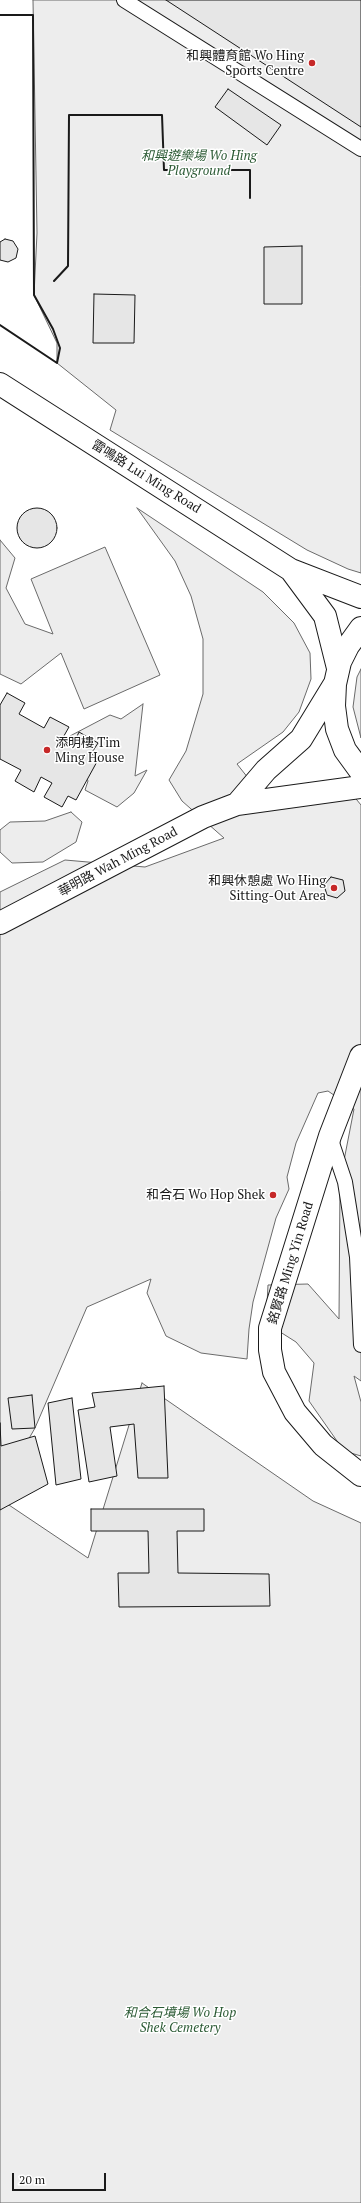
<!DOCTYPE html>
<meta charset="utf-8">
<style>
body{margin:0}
#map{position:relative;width:361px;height:2203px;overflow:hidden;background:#fff;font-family:"PT Serif",serif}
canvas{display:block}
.scale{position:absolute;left:12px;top:2173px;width:94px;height:18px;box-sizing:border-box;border:2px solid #1a1a1a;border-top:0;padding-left:5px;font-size:12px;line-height:14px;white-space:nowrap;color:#1a1a1a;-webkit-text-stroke:3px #fff;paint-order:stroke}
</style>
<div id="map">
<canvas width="361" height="2203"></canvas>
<div class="scale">20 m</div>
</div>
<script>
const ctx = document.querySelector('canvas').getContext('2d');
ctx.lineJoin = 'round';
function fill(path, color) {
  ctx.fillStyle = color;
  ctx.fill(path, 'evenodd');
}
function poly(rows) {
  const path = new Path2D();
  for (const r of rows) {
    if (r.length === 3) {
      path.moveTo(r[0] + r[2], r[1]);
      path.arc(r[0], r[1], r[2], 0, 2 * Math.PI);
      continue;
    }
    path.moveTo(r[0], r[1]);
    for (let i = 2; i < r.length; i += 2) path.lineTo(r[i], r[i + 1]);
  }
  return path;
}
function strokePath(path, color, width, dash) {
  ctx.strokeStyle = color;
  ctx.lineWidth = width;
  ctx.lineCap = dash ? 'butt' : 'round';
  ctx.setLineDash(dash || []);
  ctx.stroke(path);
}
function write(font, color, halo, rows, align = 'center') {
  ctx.font = font + ' "PT Serif","Noto Sans TC",serif';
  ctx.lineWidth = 3;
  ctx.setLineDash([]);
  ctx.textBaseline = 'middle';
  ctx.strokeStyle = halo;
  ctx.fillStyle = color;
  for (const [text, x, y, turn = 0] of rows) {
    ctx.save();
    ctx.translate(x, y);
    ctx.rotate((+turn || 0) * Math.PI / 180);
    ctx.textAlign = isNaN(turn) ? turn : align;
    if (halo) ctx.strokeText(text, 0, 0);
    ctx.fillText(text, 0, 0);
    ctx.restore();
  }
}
const green = poly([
 [33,0,361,0,361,573,348,569,307,550,110,430,116,410,57,363,57,343,34,295,37,233,33,0],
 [137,508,263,592,294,623,310,653,311,679,299,712,283,732,237,764,260,793,352,794,361,805,361,1381,354,1376,361,1402,361,1456,344,1451,309,1401,314,1363,296,1342,266,1323,268,1285,308,1284,339,1319,340,1181,354,1109,328,1091,318,1093,296,1143,287,1177,289,1189,276,1218,253,1302,249,1329,247,1359,201,1353,166,1336,147,1293,151,1279,87,1307,35,1428,0,1489,0,892,65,860,145,867,224,838,182,801,169,780,186,751,203,694,203,639,191,596,175,561,137,508],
 [0,540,15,558,6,588,25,624,53,634,31,579,105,547,160,675,84,709,61,653,21,684,0,674,0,540],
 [361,669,361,738,353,707,357,677,361,669],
 [143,704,135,776,147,770,134,793,117,807,85,790,88,781,70,736,110,715,121,719,143,704],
 [71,812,82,822,76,842,43,862,12,863,0,852,0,830,10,822,45,821,71,812],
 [142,1383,313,1501,361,1523,361,2203,0,2203,0,1499,88,1558,142,1383]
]);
fill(green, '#ededed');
strokePath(green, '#6a6a6a', 1);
const building = poly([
 [166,0,361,0,361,127,166,0],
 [228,89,281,125,267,145,215,107,228,89],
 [5,239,13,241,18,249,16,258,8,262,0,260,0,242,5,239],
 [302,246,302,304,264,304,264,247,302,246],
 [94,294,135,295,134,343,93,343,94,294],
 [37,528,20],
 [7,693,25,703,19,714,44,728,50,717,69,727,61,741,72,747,79,732,98,743,91,754,99,758,76,800,68,796,62,807,44,797,52,783,41,777,34,792,15,781,21,770,0,759,0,705,7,693],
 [331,877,343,880,345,891,337,898,327,895,324,885,331,877],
 [164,1386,168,1478,138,1478,134,1424,110,1427,117,1476,89,1482,78,1410,95,1407,92,1393,164,1386],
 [32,1395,35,1428,12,1429,8,1398,32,1395],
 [72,1398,81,1479,56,1485,48,1403,72,1398],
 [0,1423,1,1446,35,1436,48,1484,0,1510,0,1423],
 [91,1509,204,1509,204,1531,177,1531,178,1573,269,1574,270,1606,119,1607,118,1573,149,1573,148,1531,91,1531,91,1509]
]);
fill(building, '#e6e6e6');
strokePath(building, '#1a1a1a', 1);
const lane = poly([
 [124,0,361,149],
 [330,1137,345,1182,357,1257,361,1345]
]);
const street = poly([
 [0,384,291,570,361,597],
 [291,570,325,616,338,668],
 [361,1056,330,1136,270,1328,270,1350,274,1372,295,1412,323,1445,361,1475]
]);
const secondary = poly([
 [361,628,348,646,340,662,335,684,334,706,337,729,345,750,361,772],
 [237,804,266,770,301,739,334,685],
 [0,923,203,817,237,804,361,787]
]);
strokePath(lane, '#1a1a1a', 16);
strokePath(street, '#1a1a1a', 24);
strokePath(secondary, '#1a1a1a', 24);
strokePath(lane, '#fff', 14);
strokePath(street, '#fff', 22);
strokePath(secondary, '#fff', 22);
strokePath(poly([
 [0,15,33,15,34,295,53,329,60,348,57,363,0,325],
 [54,281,68,266,69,115,162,115,164,170,250,170,250,198]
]), '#1a1a1a', 2);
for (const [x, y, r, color] of [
 [312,63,4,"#c62828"],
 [47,750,4,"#c62828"],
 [334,888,4,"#c62828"],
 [273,1195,4,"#c62828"]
]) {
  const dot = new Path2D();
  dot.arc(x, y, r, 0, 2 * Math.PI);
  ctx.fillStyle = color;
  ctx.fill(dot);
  strokePath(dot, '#fff', 1.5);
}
write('13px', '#1a1a1a', '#fff', [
 ["和興體育館 Wo Hing",304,56],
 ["Sports Centre",304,71],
 ["添明樓 Tim",55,743,"left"],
 ["Ming House",55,758,"left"],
 ["和興休憩處 Wo Hing",326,881],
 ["Sitting-Out Area",326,896],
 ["和合石 Wo Hop Shek",265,1195]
], 'right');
write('italic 13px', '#2b5a34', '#fff', [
 ["和興遊樂場 Wo Hing",199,156],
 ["Playground",199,171],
 ["和合石墳場 Wo Hop",180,2013],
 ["Shek Cemetery",180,2028]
]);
write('13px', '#1a1a1a', '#fff', [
 ["雷鳴路 Lui Ming Road",146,477,32],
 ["華明路 Wah Ming Road",118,862,-28],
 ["銘賢路 Ming Yin Road",291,1263,-73]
]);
</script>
